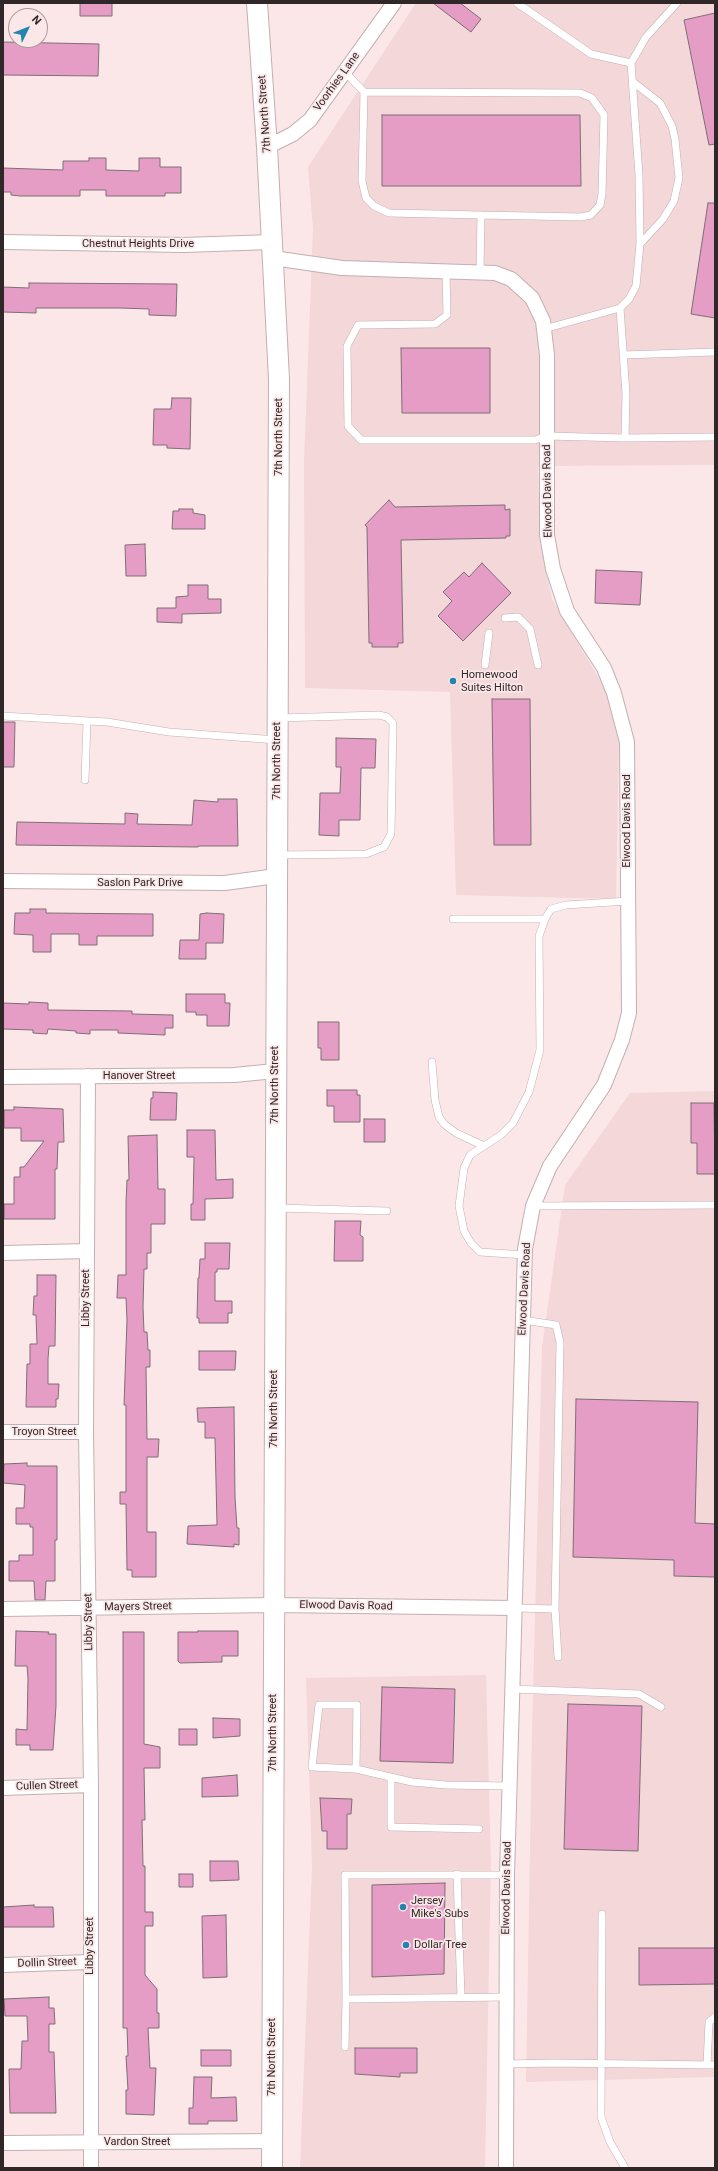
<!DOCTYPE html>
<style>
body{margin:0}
#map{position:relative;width:718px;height:2171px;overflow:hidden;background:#fce7e8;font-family:Roboto,sans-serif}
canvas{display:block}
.frame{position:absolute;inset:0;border:4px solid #2f2728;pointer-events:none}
.north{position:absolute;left:8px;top:8px;width:40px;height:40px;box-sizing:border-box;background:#fce7e8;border:1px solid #aa9a9b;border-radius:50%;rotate:47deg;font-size:11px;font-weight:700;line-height:16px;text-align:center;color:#2f2728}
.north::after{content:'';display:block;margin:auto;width:14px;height:18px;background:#2284af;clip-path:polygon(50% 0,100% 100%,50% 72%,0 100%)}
</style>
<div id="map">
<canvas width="718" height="2171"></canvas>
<div class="frame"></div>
<div class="north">N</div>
</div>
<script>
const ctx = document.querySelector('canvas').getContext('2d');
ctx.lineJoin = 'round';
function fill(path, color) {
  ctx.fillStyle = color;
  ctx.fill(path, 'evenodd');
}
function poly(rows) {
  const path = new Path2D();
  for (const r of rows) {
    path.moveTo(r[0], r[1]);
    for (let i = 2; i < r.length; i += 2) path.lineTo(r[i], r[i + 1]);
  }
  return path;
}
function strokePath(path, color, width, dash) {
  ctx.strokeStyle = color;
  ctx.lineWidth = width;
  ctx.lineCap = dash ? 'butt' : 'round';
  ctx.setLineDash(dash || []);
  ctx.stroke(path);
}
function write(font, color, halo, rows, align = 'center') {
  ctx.font = font + ' Roboto,sans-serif';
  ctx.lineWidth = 3.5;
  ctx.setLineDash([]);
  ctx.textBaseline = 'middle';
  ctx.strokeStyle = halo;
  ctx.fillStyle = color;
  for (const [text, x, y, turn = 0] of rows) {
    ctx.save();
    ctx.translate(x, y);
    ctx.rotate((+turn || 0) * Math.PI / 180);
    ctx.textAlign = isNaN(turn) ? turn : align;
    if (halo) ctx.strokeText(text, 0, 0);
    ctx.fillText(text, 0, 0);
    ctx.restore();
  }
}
fill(poly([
 [416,3,715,3,715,465,538,466,540,543,552,599,607,692,619,738,616,899,456,895,450,692,305,688,304,462,313,229,308,167],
 [715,1091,715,2077,526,2082,532,1731,542,1347,565,1185,630,1093],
 [486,1675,491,1864,485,2168,300,2168,312,1866,306,1678]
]), '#f3d7d9');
const building = poly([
 [80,3,112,3,112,16,80,16,80,3],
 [433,3,460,3,481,19,471,32,433,3],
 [715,13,715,144,709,145,684,20,715,13],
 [3,42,99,44,98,76,3,75,3,42],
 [382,115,580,115,581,186,382,186,382,115],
 [89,158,106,158,106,170,139,171,139,158,160,158,160,167,181,167,181,193,165,193,165,196,106,196,106,190,80,190,80,196,20,196,11,195,11,192,3,192,3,168,63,170,63,161,89,161,89,158],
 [708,203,715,203,715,318,691,314,708,203],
 [29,283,177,284,176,316,149,315,149,309,120,308,36,308,36,313,3,312,3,287,29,288,29,283],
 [401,348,490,348,490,413,402,413,401,348],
 [172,398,191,398,190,449,167,448,167,445,153,445,154,409,171,409,172,398],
 [389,500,395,507,505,505,505,510,510,509,510,536,506,536,506,538,401,540,403,643,398,643,398,647,372,647,372,643,369,643,367,527,365,525,389,500],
 [179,509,193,509,193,513,205,515,205,529,172,529,173,511,179,511,179,509],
 [145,544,146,576,126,576,125,545,145,544],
 [482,563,511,593,463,641,438,616,452,601,443,592,464,572,469,577,482,563],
 [596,570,642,572,640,605,595,603,596,570],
 [188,585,208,585,208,599,221,599,221,613,182,614,182,623,157,622,157,608,176,608,176,597,188,596,188,585],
 [492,699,530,699,531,845,494,845,492,699],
 [3,722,15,722,14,767,3,767,3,722],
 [336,738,376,739,375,768,361,768,360,820,339,820,339,836,319,835,320,793,340,793,341,767,336,767,336,738],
 [218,799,237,799,238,846,198,846,198,847,16,845,17,822,125,824,125,813,138,814,137,824,192,825,194,800,218,802,218,799],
 [30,909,46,909,46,913,153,914,153,936,97,936,97,945,79,945,79,934,51,934,51,952,33,952,33,935,14,934,15,913,30,913,30,909],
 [207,913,224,914,223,943,206,943,206,959,179,959,180,940,199,940,200,914,207,913],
 [186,994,225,994,225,1003,230,1003,229,1026,207,1026,207,1015,196,1015,196,1012,186,1012,186,994],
 [29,1002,48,1003,48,1010,132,1011,132,1014,173,1015,173,1028,165,1028,165,1035,118,1033,118,1030,90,1030,90,1034,76,1033,76,1031,48,1029,47,1034,33,1033,33,1030,3,1029,3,1003,29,1004,29,1002],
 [318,1022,339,1022,339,1060,321,1060,321,1048,318,1048,318,1022],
 [327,1090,357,1090,357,1095,360,1095,360,1122,334,1122,334,1106,327,1106,327,1090],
 [153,1092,177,1093,176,1120,150,1120,151,1098,153,1098,153,1092],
 [691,1103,714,1103,715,1174,697,1174,697,1143,691,1143,691,1103],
 [14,1107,63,1109,64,1142,58,1142,57,1169,55,1169,55,1219,4,1219,4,1204,14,1204,14,1177,20,1177,20,1167,24,1167,44,1141,21,1141,21,1128,4,1128,4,1110,14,1110,14,1107],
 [364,1119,385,1119,385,1142,364,1142,364,1119],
 [187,1130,215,1130,216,1180,233,1179,233,1198,205,1199,205,1220,191,1220,191,1204,193,1204,194,1157,187,1157,187,1130],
 [157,1135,158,1189,165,1189,165,1224,151,1224,151,1253,147,1253,147,1269,144,1269,143,1307,144,1332,147,1332,148,1350,150,1350,150,1367,146,1367,147,1439,159,1439,158,1457,147,1457,147,1532,156,1532,156,1577,132,1577,132,1570,127,1570,126,1504,120,1504,120,1492,126,1492,126,1405,124,1405,127,1320,126,1298,117,1298,118,1275,126,1275,126,1202,127,1180,129,1180,128,1136,157,1135],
 [335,1221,361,1221,360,1235,363,1237,363,1261,334,1261,335,1221],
 [205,1243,230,1243,229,1269,217,1269,217,1272,215,1272,215,1301,232,1301,232,1313,228,1313,228,1323,199,1323,199,1318,197,1318,198,1278,199,1278,200,1259,205,1259,205,1243],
 [37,1275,56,1275,55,1346,49,1346,48,1359,48,1384,59,1384,58,1399,56,1399,56,1407,26,1407,27,1364,30,1364,30,1344,37,1344,36,1315,33,1315,34,1296,37,1296,37,1275],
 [199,1351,236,1351,235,1370,199,1370,199,1351],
 [576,1399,698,1402,695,1523,715,1524,715,1577,674,1576,674,1560,573,1557,576,1399],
 [234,1407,235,1497,237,1528,239,1528,239,1545,234,1544,234,1547,187,1544,188,1526,217,1525,215,1438,205,1438,205,1422,198,1422,197,1408,234,1407],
 [27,1463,27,1466,57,1466,57,1540,55,1540,55,1581,46,1581,45,1600,35,1600,34,1581,9,1581,9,1561,19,1561,19,1555,33,1555,33,1527,30,1527,30,1524,16,1524,16,1508,24,1508,25,1485,3,1483,4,1464,27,1463],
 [16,1631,49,1632,48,1634,56,1634,56,1706,53,1750,30,1750,30,1745,16,1745,16,1729,27,1730,28,1678,27,1666,15,1666,16,1631],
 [198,1631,238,1631,238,1656,222,1656,222,1662,180,1663,178,1661,178,1632,198,1632,198,1631],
 [123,1632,144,1632,144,1744,160,1747,160,1768,144,1768,145,1820,142,1820,143,1866,145,1866,145,1912,153,1912,153,1926,145,1926,145,1975,157,1989,157,2013,159,2013,159,2028,148,2028,150,2068,156,2068,154,2115,126,2114,126,2090,128,2090,126,2056,128,2056,127,2028,123,2028,123,1632],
 [382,1687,455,1689,453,1763,380,1761,382,1687],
 [568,1704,642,1706,638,1851,564,1849,568,1704],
 [213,1718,240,1719,240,1736,213,1738,213,1718],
 [179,1729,197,1729,197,1745,179,1745,179,1729],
 [237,1775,238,1796,202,1797,202,1778,237,1775],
 [320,1798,352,1799,351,1814,347,1814,347,1849,327,1849,327,1831,322,1831,320,1798],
 [210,1861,238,1861,239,1880,210,1881,210,1861],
 [179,1874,193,1874,193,1887,179,1887,179,1874],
 [445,1883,444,1974,372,1977,372,1885,445,1883],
 [34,1905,34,1907,53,1907,54,1927,3,1927,3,1907,34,1905],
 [226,1915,227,1977,203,1978,202,1916,226,1915],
 [639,1948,715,1948,715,1984,639,1985,639,1948],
 [49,1997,49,2008,54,2008,55,2024,49,2024,49,2052,54,2052,56,2113,10,2113,9,2069,21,2069,22,2041,28,2041,27,2016,5,2016,4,1999,49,1997],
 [355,2048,417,2048,417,2073,400,2073,400,2077,355,2074,355,2048],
 [201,2050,231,2050,231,2066,201,2066,201,2050],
 [194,2077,212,2077,211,2098,236,2097,237,2121,208,2121,208,2124,189,2124,189,2108,193,2108,194,2077]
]);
fill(building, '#e59dc5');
strokePath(building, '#7e6e76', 1);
const lane = poly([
 [517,3,591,54,631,63],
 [345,72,364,92,362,181,366,198,374,206,389,213,481,215,480,273],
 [633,82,660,103,672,126,675,139,679,178,674,201,663,219,640,244],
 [364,92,580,93,592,98,604,115,602,194,600,205,591,215,581,217,481,215],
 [446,272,447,315,435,324,358,325,347,346,348,426,361,440,535,440,547,436,625,438,626,394,620,308],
 [544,329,620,308,629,299,636,286,640,244,639,175,631,63,646,37,677,3],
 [623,355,715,352],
 [625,438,715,437],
 [505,618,518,617,530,629,538,665],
 [485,665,489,633],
 [3,716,107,722,169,732,277,740],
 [85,780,87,721],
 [278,855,366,854,384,847,391,834,393,723,387,717,379,715,279,718],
 [453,919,545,919],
 [432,1062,435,1100,439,1117,444,1124,456,1133,484,1146],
 [533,1206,715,1205],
 [277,1208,387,1211],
 [525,1255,480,1252,471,1243,464,1231,459,1206,464,1168,470,1155,501,1135,513,1123,529,1092,540,1050,539,936,545,919,551,909,566,905,628,901],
 [523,1320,556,1325,560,1342,555,1609,558,1657],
 [514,1608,555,1609],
 [512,1689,639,1694,661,1707],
 [356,1769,357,1705,319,1705,312,1767,356,1769,412,1782,446,1785,510,1786],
 [391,1778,391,1827,479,1829],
 [457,1874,461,1997],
 [602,1914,601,2117,610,2142,625,2168],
 [506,1997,346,1999,345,1875,507,1875],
 [345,2047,346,1999],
 [506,2064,554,2063,715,2065],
 [707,2065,709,2022,715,2017]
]);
const street = poly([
 [267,147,293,134,310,120,394,3],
 [3,242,184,245,272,242],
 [273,258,342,268,495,273,511,279,532,298,543,321,547,355,547,535,553,569,567,611,604,668,614,693,627,742,629,1013,622,1040,604,1085,550,1166,533,1206,525,1249,507,1875,506,2168],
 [3,881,225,883,276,876],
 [88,1076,86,1432,91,1785,91,2168],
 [3,1077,234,1075,275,1071],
 [3,1253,87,1251],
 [3,1432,86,1432],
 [3,1609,273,1605,514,1608],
 [3,1788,91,1785],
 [3,1965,90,1962],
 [3,2143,272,2141]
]);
const secondary = poly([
 [257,3,267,147,279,379,272,2168]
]);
strokePath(lane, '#c3afb1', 8);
strokePath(street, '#c3afb1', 16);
strokePath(secondary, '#c3afb1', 22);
strokePath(lane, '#fff', 7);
strokePath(street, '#fff', 14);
strokePath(secondary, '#fff', 20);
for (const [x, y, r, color] of [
 [453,681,4,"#2284af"],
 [403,1907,4,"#2284af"],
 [406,1945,4,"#2284af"]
]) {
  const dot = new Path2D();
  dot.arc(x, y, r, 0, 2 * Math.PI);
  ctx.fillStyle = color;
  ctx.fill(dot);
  strokePath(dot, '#fce7e8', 1.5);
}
write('11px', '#2f2728', '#fce7e8', [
 ["Voorhies Lane",337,82,-54],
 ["7th North Street",265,114,-94],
 ["Chestnut Heights Drive",138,244],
 ["7th North Street",279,437,-90],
 ["Elwood Davis Road",548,491,-91],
 ["7th North Street",277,761,-90],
 ["Elwood Davis Road",627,821,-90],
 ["Saslon Park Drive",140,883],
 ["Hanover Street",139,1076],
 ["7th North Street",275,1085,-90],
 ["Elwood Davis Road",525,1289,-87],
 ["Libby Street",86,1298,-90],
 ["7th North Street",274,1409,-90],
 ["Troyon Street",44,1432],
 ["Elwood Davis Road",346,1606,1],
 ["Mayers Street",138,1607,-1],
 ["Libby Street",89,1622,-91],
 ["7th North Street",273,1733,-90],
 ["Cullen Street",47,1786,-2],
 ["Elwood Davis Road",507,1888,-89],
 ["Libby Street",90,1946,-90],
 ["Dollin Street",47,1963,-2],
 ["7th North Street",272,2057,-90],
 ["Vardon Street",137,2142]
]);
write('11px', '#2f2728', '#fce7e8', [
 ["Homewood",461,675],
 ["Suites Hilton",461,688],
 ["Jersey",411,1901],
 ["Mike's Subs",411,1914],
 ["Dollar Tree",414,1945]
], 'left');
</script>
